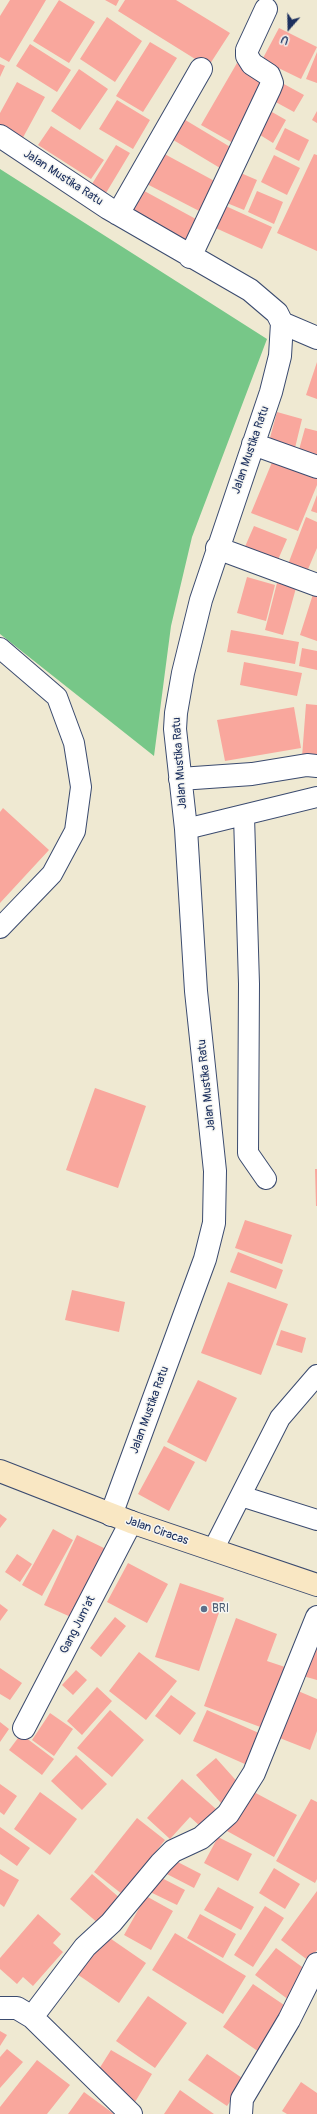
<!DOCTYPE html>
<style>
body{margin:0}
#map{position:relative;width:317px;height:2114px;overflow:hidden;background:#efe9d2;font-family:Pangolin,sans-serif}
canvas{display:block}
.north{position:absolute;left:269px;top:8px;width:40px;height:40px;-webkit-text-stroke:3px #f6f6f2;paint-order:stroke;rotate:200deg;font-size:11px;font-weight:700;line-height:16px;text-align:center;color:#1b2f5e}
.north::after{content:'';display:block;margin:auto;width:14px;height:18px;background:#1b2f5e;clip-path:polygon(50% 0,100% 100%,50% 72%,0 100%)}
</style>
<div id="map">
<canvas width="317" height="2114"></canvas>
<div class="north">U</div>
</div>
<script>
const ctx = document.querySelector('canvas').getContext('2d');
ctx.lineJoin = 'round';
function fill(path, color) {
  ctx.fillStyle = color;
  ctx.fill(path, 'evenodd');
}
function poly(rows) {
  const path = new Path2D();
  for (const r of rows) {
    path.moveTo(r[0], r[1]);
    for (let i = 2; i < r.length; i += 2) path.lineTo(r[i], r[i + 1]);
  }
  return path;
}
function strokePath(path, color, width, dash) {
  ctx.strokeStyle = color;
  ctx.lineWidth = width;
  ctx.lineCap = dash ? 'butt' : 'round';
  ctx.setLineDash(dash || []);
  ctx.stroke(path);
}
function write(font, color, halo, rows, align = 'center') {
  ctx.font = font + ' Pangolin,sans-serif';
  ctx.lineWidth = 3;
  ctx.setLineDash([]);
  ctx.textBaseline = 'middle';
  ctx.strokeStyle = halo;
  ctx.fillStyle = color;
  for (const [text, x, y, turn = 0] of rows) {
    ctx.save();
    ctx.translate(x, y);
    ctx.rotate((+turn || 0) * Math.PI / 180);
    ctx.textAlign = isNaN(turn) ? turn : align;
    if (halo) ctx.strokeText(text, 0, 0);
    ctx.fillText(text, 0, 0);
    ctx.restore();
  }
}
fill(poly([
 [0,169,267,339,192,537,171,626,154,756,0,634]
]), '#77c788');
fill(poly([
 [10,0,46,0,9,62,0,57,0,16],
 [59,0,95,22,69,63,33,41],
 [105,0,119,0,116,6],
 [125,0,176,0,230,33,208,67,118,11],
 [107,17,142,41,115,82,80,59],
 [279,28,317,47,301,79,262,60],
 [150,42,177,58,143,112,116,96],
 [30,44,71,70,57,92,16,66],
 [317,52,317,83,306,79],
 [237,63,268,80,233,143,201,125],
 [0,64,5,66,0,77],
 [79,69,108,89,80,130,51,111],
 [17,82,45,97,20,143,0,132,0,113],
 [282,83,304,95,294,112,272,100],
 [117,100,150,120,133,149,99,129],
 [265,108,286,120,273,143,252,130],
 [317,111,317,123,312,120],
 [182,118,237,151,225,171,170,138],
 [51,126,104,160,91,179,38,145],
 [285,128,309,140,299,161,275,149],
 [116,145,130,153,106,193,92,184],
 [159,151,220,184,205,214,143,182],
 [314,154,317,155,317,251,277,233],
 [274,155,300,168,287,195,261,182],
 [236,171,257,180,244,210,222,201],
 [137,187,205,224,192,247,125,210],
 [257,191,283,202,274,224,248,212],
 [219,203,272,227,262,249,209,225],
 [317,362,317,399,306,395],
 [277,412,302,419,294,452,268,445],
 [305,428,317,431,317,463,297,457],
 [275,455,317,472,317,485,298,531,251,513],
 [317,495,317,513,311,511],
 [306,517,317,522,317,548,306,574,287,567],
 [254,526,287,539,277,562,244,549],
 [247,577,275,585,266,621,237,613],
 [277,583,296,588,283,635,265,630],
 [314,591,317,592,317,641,300,635],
 [231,630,299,642,295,664,227,652],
 [302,648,317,651,317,670,299,666],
 [244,662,302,673,297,696,240,685],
 [306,704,317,705,317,758,302,757],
 [294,707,301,748,225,761,217,720],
 [3,808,49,850,0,903,0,812],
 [95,1088,146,1106,118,1188,66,1170],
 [315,1169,317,1169,317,1206,316,1206],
 [245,1220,292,1235,282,1264,235,1248],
 [238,1252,283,1270,276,1289,230,1272],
 [228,1282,288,1304,261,1375,201,1353],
 [72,1290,125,1302,119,1332,65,1320],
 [281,1330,306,1338,302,1353,276,1345],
 [198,1380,237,1398,206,1462,167,1442],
 [164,1446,195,1462,169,1511,138,1494],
 [0,1514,7,1519,0,1528],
 [53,1529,73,1540,42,1596,22,1585],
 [77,1535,106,1549,73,1618,44,1605],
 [17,1554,32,1564,20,1582,5,1572],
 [128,1563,168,1584,147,1623,107,1602],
 [180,1583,224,1598,199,1671,155,1657],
 [0,1604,8,1610,0,1621],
 [115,1617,126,1626,101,1657,90,1648],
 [236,1618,277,1634,267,1661,285,1667,263,1728,204,1706],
 [317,1637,317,1680,303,1676],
 [139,1652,177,1681,146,1720,109,1691],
 [0,1668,22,1683,10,1700,0,1694],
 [76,1670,87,1680,73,1695,62,1685],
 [97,1687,112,1701,82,1735,67,1721],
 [291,1688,317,1699,317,1731,310,1750,272,1735],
 [171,1695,196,1713,180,1735,155,1716],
 [110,1710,144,1740,112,1777,77,1748],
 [207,1710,261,1734,247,1765,193,1741],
 [50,1713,73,1729,54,1756,32,1740],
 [0,1722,9,1729,0,1742],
 [21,1734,54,1759,42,1775,9,1750],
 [76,1755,107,1784,82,1810,51,1781],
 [216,1758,241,1786,221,1803,196,1775],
 [182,1779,216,1809,200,1826,190,1817,170,1839,147,1818],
 [0,1784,17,1796,4,1815,0,1812],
 [250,1790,297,1815,274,1857,227,1831],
 [40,1792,77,1819,50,1855,14,1829],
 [311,1799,317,1802,317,1879,315,1883,276,1861],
 [137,1818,165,1840,122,1894,94,1872],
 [0,1827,30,1848,17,1866,0,1854],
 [218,1837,252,1854,238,1881,204,1863],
 [168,1857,201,1874,194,1888,161,1871],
 [274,1868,300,1884,285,1909,259,1893],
 [0,1869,19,1880,4,1907,0,1904],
 [92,1874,121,1899,99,1924,70,1899],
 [154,1874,185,1890,177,1905,146,1890],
 [218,1887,254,1907,241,1930,204,1910],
 [317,1891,317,1950,309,1961,281,1940],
 [146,1896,173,1911,151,1950,124,1935],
 [265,1906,284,1918,253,1967,234,1955],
 [38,1914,61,1934,53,1943,63,1952,33,1986,23,1977,17,1984,0,1969,0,1958],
 [200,1914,236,1934,223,1958,187,1938],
 [101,1932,146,1963,119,2003,74,1972],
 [175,1933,246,1976,223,2014,152,1970],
 [276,1948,309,1972,289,2000,255,1975],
 [253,1984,293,2011,262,2054,223,2027],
 [148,1996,187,2023,155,2068,116,2041],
 [0,2031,7,2035,0,2046],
 [7,2049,23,2062,0,2088,0,2057],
 [111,2050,152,2074,135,2102,94,2077],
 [207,2054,245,2080,227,2106,188,2080],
 [37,2060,70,2085,47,2114,0,2114,0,2107],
 [301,2082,317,2093,317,2114,287,2114,282,2111],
 [180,2090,214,2114,164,2114],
 [84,2092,114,2114,68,2114]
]), '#f9a79d');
const lane = poly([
 [0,648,57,697,74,743,81,787,75,831,52,874,0,928],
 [244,816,249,984,248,1153,266,1179],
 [186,829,317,797],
 [241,1496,317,1520],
 [213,1550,280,1418,317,1375]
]);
const street = poly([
 [0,136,108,208,250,290,277,313,282,323,280,356,271,392,201,600,183,673,176,713,175,729,186,829,196,991,215,1171,214,1223,205,1259,111,1515],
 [118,214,201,69],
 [190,257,270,88,272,83,269,75,252,64,247,56,247,50,266,9],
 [282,323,317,338],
 [253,444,317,467],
 [217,548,317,585],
 [180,779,252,774,307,765,317,766],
 [24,1728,131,1522],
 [0,2008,17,2008,32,2017,85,1947,111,1923,161,1863,173,1851,201,1838,228,1814,254,1773,317,1617],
 [32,2017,131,2114],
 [241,2114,242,2099,289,2020,317,1964]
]);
const secondary = poly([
 [0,1471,131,1522,317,1585]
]);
strokePath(lane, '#3b4b6f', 22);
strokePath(street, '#3b4b6f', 24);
strokePath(secondary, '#3b4b6f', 24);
strokePath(lane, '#fff', 20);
strokePath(street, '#fff', 22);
strokePath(secondary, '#f9e7c3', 22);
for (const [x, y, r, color] of [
 [204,1609,4,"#5c6f8a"]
]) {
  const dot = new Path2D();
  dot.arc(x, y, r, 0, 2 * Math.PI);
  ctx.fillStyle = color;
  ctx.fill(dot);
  strokePath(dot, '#f6f6f2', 1.5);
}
write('12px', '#1b2f5e', '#f6f6f2', [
 ["Jalan Mustika Ratu",63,178,33],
 ["Jalan Mustika Ratu",251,450,-71],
 ["Jalan Mustika Ratu",180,763,-94],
 ["Jalan Mustika Ratu",207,1085,-96],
 ["Jalan Mustika Ratu",150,1410,-70],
 ["Jalan Ciracas",157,1531,19],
 ["Gang Jum'at",78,1625,-63]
]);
write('12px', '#4e5e75', '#f6f6f2', [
 ["BRI",212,1609]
], 'left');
</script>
